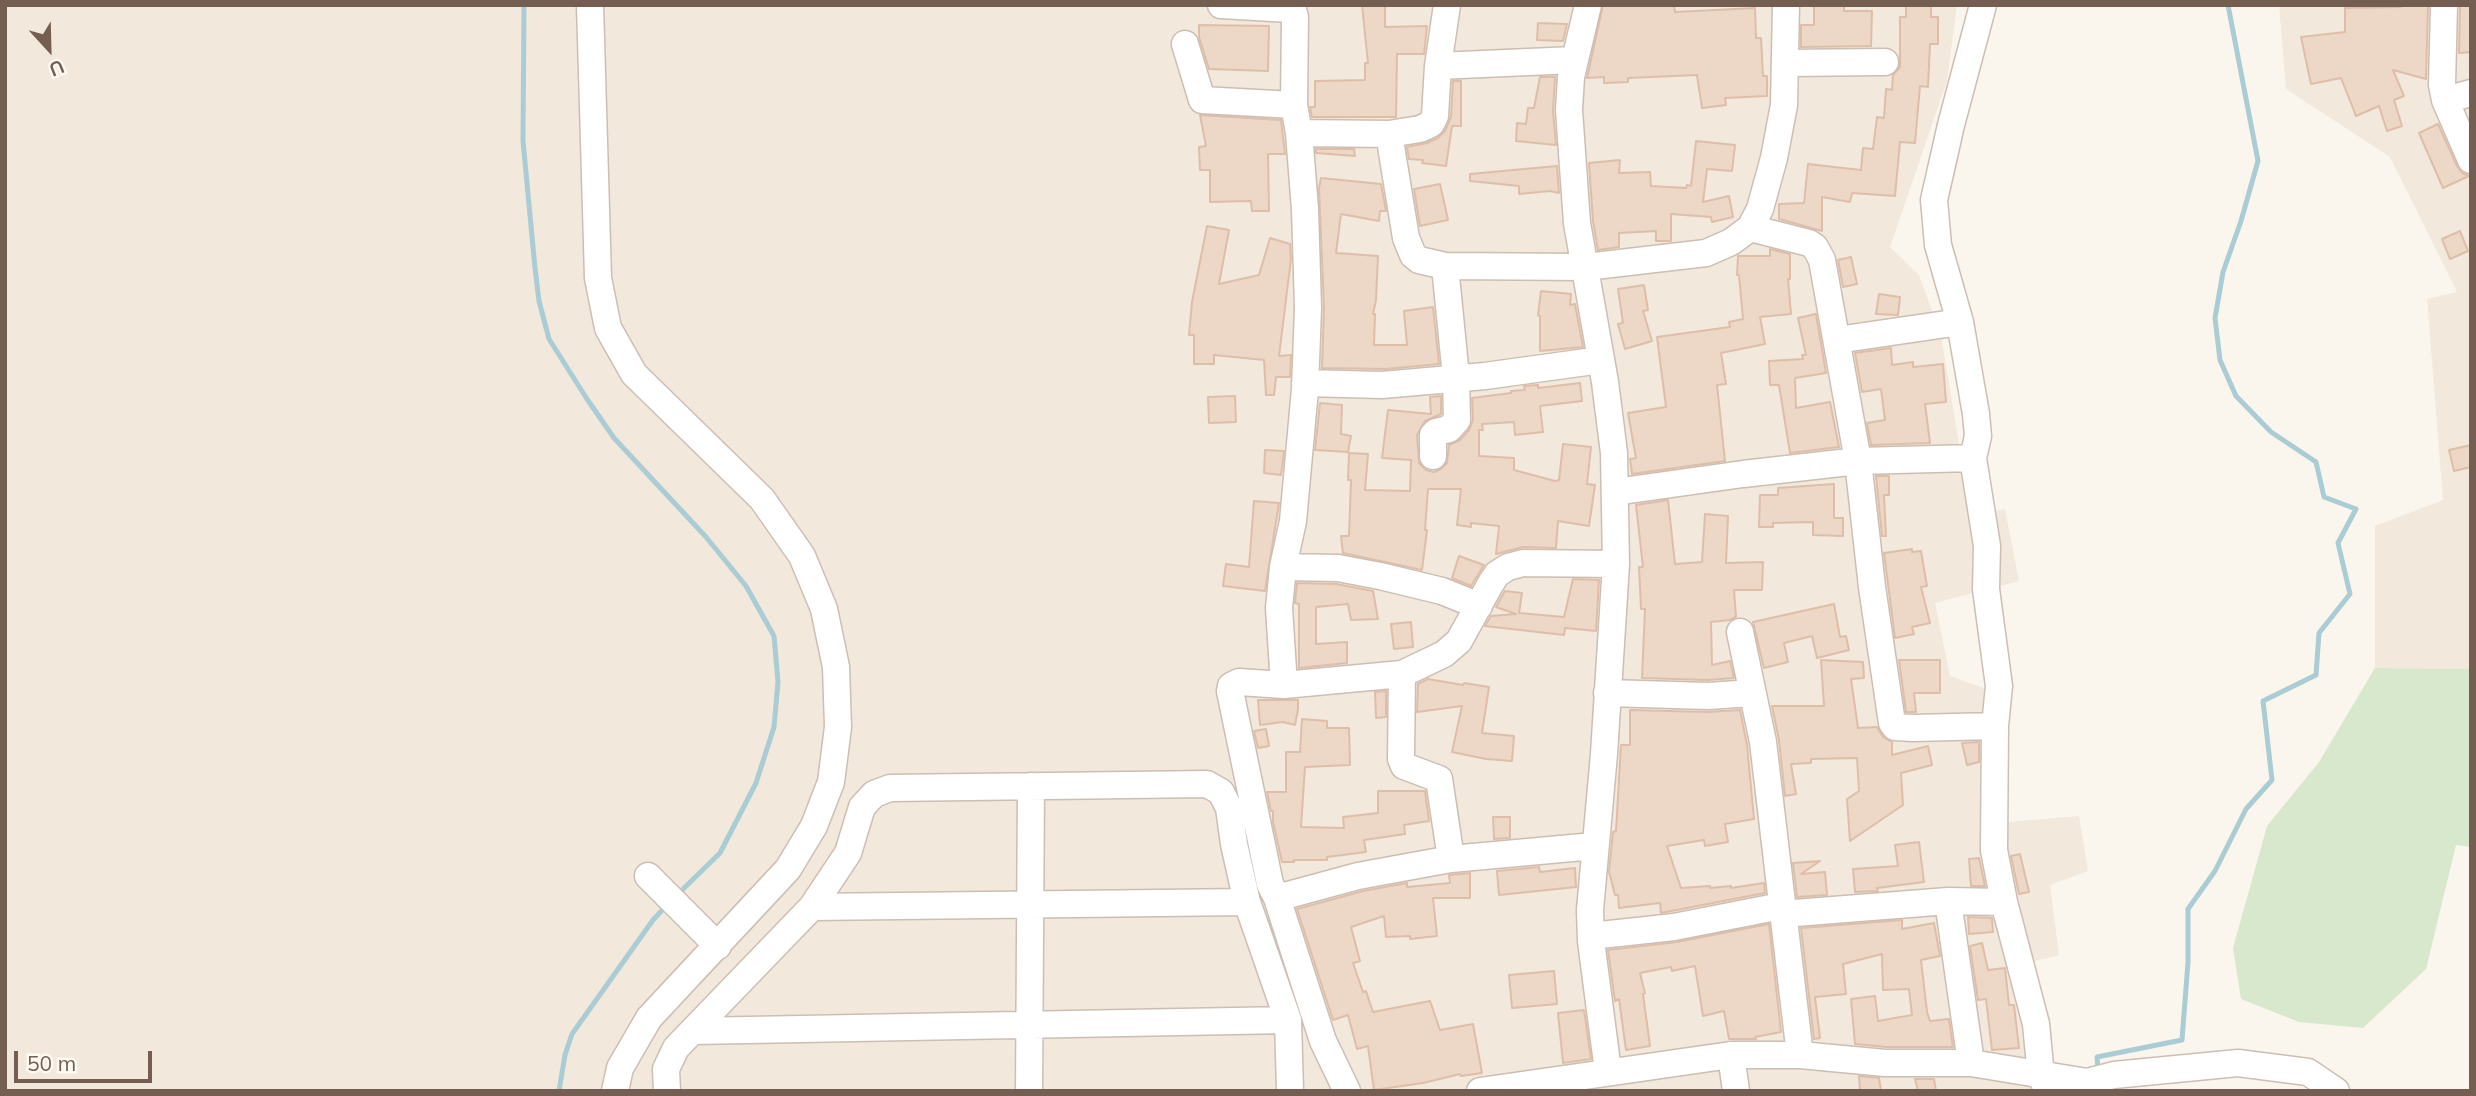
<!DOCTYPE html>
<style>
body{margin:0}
#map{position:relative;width:2476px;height:1096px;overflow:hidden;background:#fbf6ed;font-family:Mulish,sans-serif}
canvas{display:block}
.frame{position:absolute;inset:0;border:7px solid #745e51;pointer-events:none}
.north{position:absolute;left:14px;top:14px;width:70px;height:70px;-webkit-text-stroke:5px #fdf9f3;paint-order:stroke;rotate:158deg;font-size:19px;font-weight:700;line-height:28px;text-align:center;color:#745e51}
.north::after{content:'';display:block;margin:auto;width:24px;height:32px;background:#745e51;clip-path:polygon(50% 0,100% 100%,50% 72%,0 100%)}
.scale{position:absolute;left:14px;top:1051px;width:138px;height:32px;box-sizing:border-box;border:4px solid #745e51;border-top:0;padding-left:9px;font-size:21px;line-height:24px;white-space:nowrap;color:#745e51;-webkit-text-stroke:5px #fdf9f3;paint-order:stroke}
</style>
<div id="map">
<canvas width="2476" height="1096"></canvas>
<div class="frame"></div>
<div class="north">U</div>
<div class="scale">50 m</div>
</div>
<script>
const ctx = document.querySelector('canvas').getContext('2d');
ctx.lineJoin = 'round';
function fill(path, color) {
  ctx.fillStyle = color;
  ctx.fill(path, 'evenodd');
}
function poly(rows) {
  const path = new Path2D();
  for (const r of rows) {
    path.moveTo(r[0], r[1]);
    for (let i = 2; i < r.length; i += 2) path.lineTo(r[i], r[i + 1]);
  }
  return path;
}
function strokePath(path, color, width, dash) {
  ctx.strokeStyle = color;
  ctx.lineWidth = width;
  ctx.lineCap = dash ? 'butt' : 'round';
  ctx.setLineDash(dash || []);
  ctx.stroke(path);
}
fill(poly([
 [5,5,1957,5,1947,81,1890,247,1919,275,1941,335,1971,516,2005,509,2019,581,1935,603,1950,676,1992,691,2008,822,2079,816,2088,871,2050,885,2059,955,2024,964,2040,1022,2064,1091,5,1091],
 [2279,5,2471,5,2471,669,2375,668,2375,526,2443,500,2427,299,2457,292,2390,157,2286,89]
]), '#f2e8dc');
fill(poly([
 [2375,668,2471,669,2471,847,2456,845,2426,969,2363,1028,2299,1022,2241,999,2233,948,2267,826,2319,762]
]), '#d7e8cc');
strokePath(poly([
 [524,5,523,141,535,268,539,301,549,339,587,399,614,438,706,537,746,586,774,636,778,682,774,727,756,783,720,853,678,894],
 [2098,1070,2097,1057,2182,1040,2188,962,2188,909,2215,871,2246,809,2272,780,2263,701,2316,675,2319,633,2350,594,2338,543,2356,509,2324,497,2316,462,2271,432,2236,396,2220,360,2215,318,2223,272,2241,221,2258,161,2228,5],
 [559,1091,565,1055,572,1034,653,920,666,906]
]), '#aaccd4', 5);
const building = poly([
 [1362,5,1385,5,1385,27,1427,26,1424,54,1397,54,1396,117,1312,117,1310,107,1315,107,1315,81,1365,80,1365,63,1368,63,1362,5],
 [1603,5,1674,5,1675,12,1755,8,1756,38,1761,38,1763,76,1767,76,1767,96,1725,98,1726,105,1702,108,1697,75,1628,78,1628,82,1604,83,1604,77,1587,78,1603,5],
 [1814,5,1844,5,1844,11,1872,11,1871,46,1801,47,1801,25,1814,25,1814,5],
 [1906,5,1931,5,1931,17,1938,17,1938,44,1930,44,1928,87,1920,86,1915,143,1900,142,1895,196,1852,193,1850,202,1822,197,1822,231,1779,219,1779,204,1804,203,1808,164,1861,170,1863,148,1873,149,1877,117,1884,118,1886,89,1892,90,1893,75,1900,67,1900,17,1906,17,1906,5],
 [2401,5,2428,5,2426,79,2393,70,2404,96,2394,100,2402,126,2387,131,2379,106,2356,116,2341,78,2311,84,2301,37,2345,32,2345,8,2401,7,2401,5],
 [2460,5,2471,5,2471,52,2459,53,2460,5],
 [1538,23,1567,24,1563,41,1537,40,1538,23],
 [1199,25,1269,26,1268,71,1209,69,1199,37,1199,25],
 [1540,77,1555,77,1553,111,1556,145,1516,141,1517,123,1526,124,1528,108,1534,108,1540,77],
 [1453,81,1461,81,1461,126,1452,126,1446,166,1422,163,1423,160,1409,159,1407,147,1427,143,1438,138,1445,131,1451,117,1453,81],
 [1200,115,1281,120,1285,154,1268,154,1269,211,1252,211,1251,201,1210,202,1210,170,1200,170,1199,147,1206,146,1200,115],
 [2438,124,2457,166,2462,173,2469,176,2443,188,2419,133,2438,124],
 [1696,141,1735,145,1732,171,1707,169,1703,202,1729,196,1733,217,1712,222,1711,217,1671,214,1671,241,1656,241,1656,231,1619,233,1619,247,1598,250,1593,221,1589,163,1620,160,1619,173,1650,172,1651,186,1686,188,1687,185,1691,186,1696,141],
 [1316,149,1354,149,1355,156,1316,153,1316,149],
 [1557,166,1559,193,1550,191,1519,194,1519,186,1470,181,1470,174,1557,166],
 [1321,178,1381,184,1386,211,1380,211,1379,221,1341,214,1336,253,1378,256,1376,300,1373,314,1375,314,1374,345,1407,345,1404,311,1433,307,1439,364,1386,369,1322,368,1324,308,1319,188,1321,178],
 [1440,184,1448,220,1420,226,1414,189,1440,184],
 [1207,226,1229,230,1219,284,1259,275,1270,238,1290,244,1291,259,1279,356,1291,355,1290,377,1276,377,1274,395,1266,395,1264,360,1214,355,1214,364,1194,364,1194,335,1189,335,1192,302,1207,226],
 [2460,231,2468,251,2450,259,2442,239,2460,231],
 [1770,249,1790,254,1790,279,1788,279,1791,314,1760,317,1765,344,1721,353,1726,384,1717,385,1725,461,1632,474,1630,459,1636,458,1628,413,1666,407,1657,337,1730,327,1729,322,1743,319,1739,275,1737,275,1738,256,1770,256,1770,249],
 [1851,257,1857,284,1843,287,1838,260,1851,257],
 [1644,285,1648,310,1643,311,1652,341,1625,349,1618,324,1623,323,1618,289,1644,285],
 [1541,291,1571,294,1570,305,1575,304,1583,347,1540,351,1540,316,1538,315,1541,291],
 [1879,294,1900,297,1898,315,1876,314,1879,294],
 [1816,314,1826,373,1795,378,1796,408,1830,402,1839,447,1790,453,1779,385,1770,385,1769,361,1803,359,1802,355,1806,355,1798,318,1816,314],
 [1891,348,1892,365,1913,362,1913,367,1943,364,1946,402,1925,404,1930,443,1871,445,1867,423,1885,420,1881,389,1862,392,1855,353,1891,348],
 [1580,383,1582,401,1540,406,1543,432,1515,435,1514,422,1482,424,1483,430,1479,430,1479,456,1514,458,1514,470,1555,481,1559,480,1563,444,1591,447,1587,484,1595,485,1589,526,1558,521,1556,548,1523,547,1496,554,1499,526,1471,523,1471,527,1457,525,1461,489,1428,489,1425,530,1427,530,1422,570,1343,553,1341,536,1349,536,1351,480,1348,480,1349,453,1368,454,1365,490,1410,491,1411,460,1382,458,1388,410,1431,414,1430,397,1441,396,1441,414,1425,421,1417,435,1419,463,1426,470,1434,472,1441,469,1447,463,1449,445,1460,440,1469,430,1473,420,1472,398,1511,393,1511,391,1525,390,1524,386,1538,385,1538,388,1580,383],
 [1235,396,1236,422,1209,423,1208,397,1235,396],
 [1320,403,1342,405,1341,434,1351,436,1348,452,1315,450,1320,403],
 [2471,445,2471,467,2454,471,2449,450,2471,445],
 [1265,450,1284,451,1281,475,1264,473,1265,450],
 [1876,476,1889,476,1889,495,1884,495,1886,536,1882,536,1876,476],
 [1834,484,1834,518,1843,518,1843,536,1813,535,1813,522,1773,523,1773,527,1759,527,1760,495,1778,495,1778,488,1834,484],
 [1668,500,1675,564,1702,562,1705,514,1728,516,1726,563,1763,562,1762,590,1734,590,1736,617,1730,620,1711,622,1712,665,1730,661,1734,678,1708,680,1642,678,1645,609,1641,609,1639,567,1643,567,1636,505,1668,500],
 [1254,501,1279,503,1265,591,1223,586,1226,564,1249,567,1254,501],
 [1912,549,1912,552,1921,551,1927,586,1921,587,1930,623,1912,627,1914,634,1895,638,1884,553,1912,549],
 [1459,556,1484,565,1471,586,1452,578,1459,556],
 [1573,579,1599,580,1596,631,1565,628,1564,635,1485,626,1491,616,1516,614,1496,607,1505,591,1522,593,1519,613,1564,617,1573,579],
 [1297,583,1336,584,1373,591,1378,619,1351,620,1348,604,1316,607,1316,644,1347,642,1347,663,1299,668,1299,604,1295,603,1297,583],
 [1834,604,1840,637,1846,636,1849,650,1817,658,1812,636,1784,643,1788,662,1764,668,1753,622,1834,604],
 [1411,622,1413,647,1394,649,1391,624,1411,622],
 [1821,660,1863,662,1864,678,1851,679,1858,728,1877,727,1883,737,1892,742,1892,755,1928,746,1932,765,1901,773,1903,805,1850,841,1847,799,1859,791,1857,758,1811,759,1811,763,1791,764,1796,794,1785,796,1779,740,1772,706,1824,706,1821,660],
 [1899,660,1940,660,1940,693,1914,693,1916,712,1906,712,1899,660],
 [1428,679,1463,685,1464,683,1489,687,1482,733,1514,736,1512,761,1486,759,1452,752,1462,706,1417,712,1418,684,1428,679],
 [1386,691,1386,717,1376,718,1375,692,1386,691],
 [1258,700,1298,700,1298,709,1295,725,1283,722,1260,725,1258,700],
 [1630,710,1708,712,1740,710,1747,745,1754,819,1725,824,1728,842,1705,846,1704,840,1667,846,1681,888,1710,886,1710,888,1731,886,1731,888,1764,883,1765,893,1661,913,1660,903,1619,908,1618,895,1615,895,1609,872,1613,832,1616,831,1621,745,1630,745,1630,710],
 [1302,719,1327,721,1327,728,1349,728,1350,765,1305,767,1301,827,1344,828,1343,817,1378,813,1378,791,1425,791,1429,821,1404,825,1405,834,1364,840,1366,852,1327,857,1327,860,1294,860,1294,862,1282,862,1273,822,1273,811,1271,811,1267,792,1286,792,1286,752,1300,752,1302,719],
 [1266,729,1269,746,1258,748,1254,731,1266,729],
 [1979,742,1979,762,1967,765,1962,743,1979,742],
 [1493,817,1510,817,1510,838,1494,839,1493,817],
 [1919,842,1924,882,1877,888,1878,891,1855,892,1853,869,1898,866,1895,845,1919,842],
 [2020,854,2029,892,2019,894,2011,856,2020,854],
 [1979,858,1985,886,1971,886,1969,859,1979,858],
 [1820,861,1801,874,1825,872,1827,895,1797,897,1793,863,1820,861],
 [1539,867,1540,872,1575,868,1576,887,1499,895,1497,871,1539,867],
 [1470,873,1470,898,1433,898,1437,936,1410,939,1410,936,1386,937,1384,916,1351,927,1360,961,1353,963,1363,992,1366,991,1373,1012,1430,1001,1440,1030,1473,1024,1482,1073,1461,1076,1460,1074,1423,1083,1374,1090,1368,1046,1357,1049,1348,1015,1333,1020,1297,909,1363,891,1407,883,1407,887,1450,883,1449,875,1470,873],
 [1968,917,1992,918,1993,932,1969,934,1968,917],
 [1902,920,1902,929,1934,923,1940,956,1921,960,1927,1012,1930,1021,1949,1019,1953,1047,1886,1047,1855,1044,1851,999,1875,996,1878,1021,1912,1015,1909,989,1883,990,1882,954,1843,964,1846,994,1815,997,1820,1038,1814,1039,1801,928,1902,920],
 [1769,924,1781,1032,1755,1037,1756,1039,1729,1039,1724,1011,1703,1016,1695,966,1672,971,1671,967,1640,973,1645,993,1643,994,1650,1046,1626,1050,1619,999,1615,1001,1608,950,1677,942,1769,924],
 [1982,943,1988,970,2005,968,2009,1005,2014,1005,2019,1048,1992,1050,1986,999,1978,1000,1970,946,1982,943],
 [1554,971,1557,1004,1512,1008,1509,975,1554,971],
 [1584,1010,1591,1059,1563,1063,1558,1013,1584,1010],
 [1859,1076,1879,1078,1881,1091,1860,1091,1859,1076],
 [1915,1079,1934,1079,1936,1091,1918,1091,1915,1079]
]);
fill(building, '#edd7c7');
strokePath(building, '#debea9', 2);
const minor = poly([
 [590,5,598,278,608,328,634,374,762,499,802,556,824,609,836,667,838,727,831,782,814,826,788,869,649,1018,620,1068,615,1091],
 [1221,5,1290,9,1293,10,1295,17,1294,105,1299,133,1305,209,1308,308,1305,389,1293,521,1283,567,1279,608,1284,685],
 [1588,5,1571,77,1569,110,1577,223,1605,382,1614,453,1616,564,1604,754,1590,910,1591,941,1608,1071],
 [2444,5,2442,85,2445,100,2471,160],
 [1185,44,1202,100,1294,105],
 [1786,63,1885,62],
 [1438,66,1574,60],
 [2445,100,2471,93],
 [1299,133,1389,134,1420,129,1431,124,1435,116,1438,66,1447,5],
 [1389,134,1406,238,1413,255,1419,260,1445,266,1586,267,1706,253,1731,242,1750,228,1760,209,1774,158,1784,105,1786,5],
 [1750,228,1809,243,1815,247,1822,260,1858,461,1872,587,1892,723,1895,727,1913,728,1995,726],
 [1837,340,1960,322],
 [1305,383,1382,385,1485,376,1601,360],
 [1433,456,1433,435,1436,432,1449,429,1457,420,1456,377,1445,266],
 [1973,458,1978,436,1976,414,1960,322,1938,245,1934,200,1951,125,1983,5],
 [1615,492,1743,474,1858,461,1973,458,1987,546,1986,589,1999,686,1995,726,1994,850,2004,902,2036,1024,2041,1076,2048,1091],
 [1283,567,1338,568,1380,576,1442,591,1479,606],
 [1740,632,1763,742,1800,1055],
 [1402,674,1401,759,1404,766,1439,779,1451,859],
 [1607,693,1708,696,1752,693],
 [648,876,718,946],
 [1277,898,1358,876,1451,859,1594,846],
 [1948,901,1971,1063],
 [812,907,1247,902],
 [1782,914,1948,901,2004,902],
 [1591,936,1674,927,1781,906],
 [693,1031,1288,1020],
 [1731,1055,1736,1091],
 [667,1091,666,1069,676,1048,812,907,848,853,862,807,874,794,890,788,1207,784,1221,792,1229,808,1234,844,1247,902,1288,1020,1290,1091],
 [1029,1091,1031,786],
 [1347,1091,1323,1041,1277,898,1270,884,1230,691,1231,686,1239,682,1284,685,1402,674,1444,654,1459,641,1491,583,1497,574,1508,567,1523,563,1616,564],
 [1480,1091,1731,1055,1800,1055,1885,1063,1971,1063,2087,1082,2114,1075,2238,1063,2308,1072,2336,1091]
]);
strokePath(minor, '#ccbeb3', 29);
strokePath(minor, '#fff', 26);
</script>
